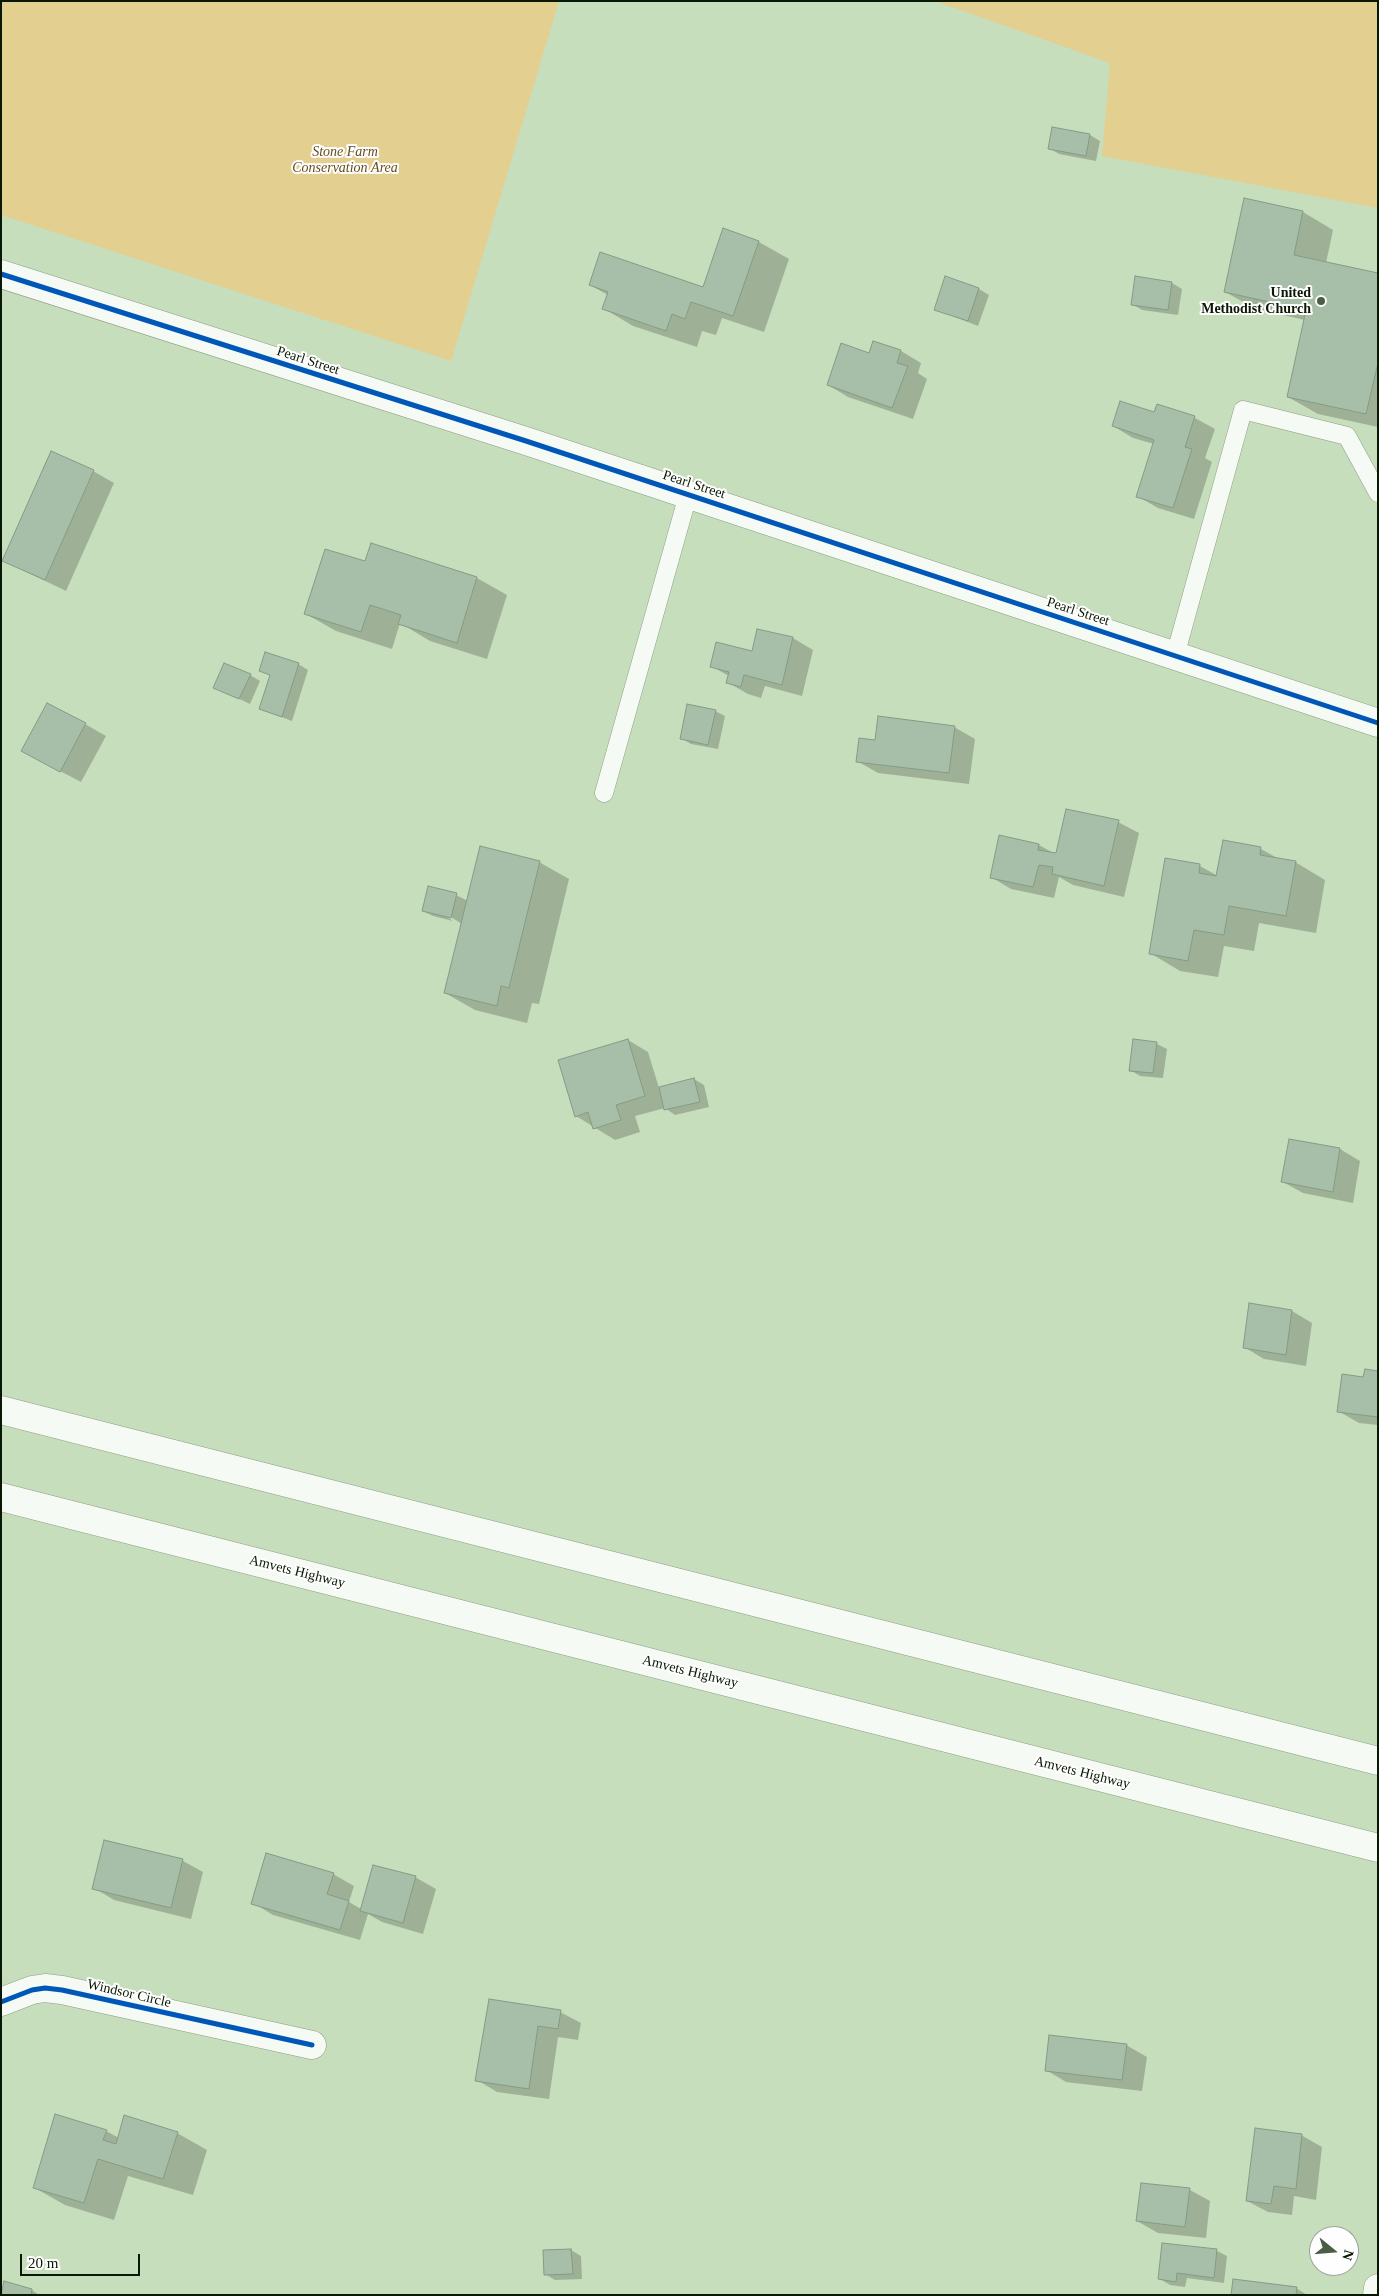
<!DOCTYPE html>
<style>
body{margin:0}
#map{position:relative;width:1379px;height:2296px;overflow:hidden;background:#c6debc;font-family:"Times New Roman",serif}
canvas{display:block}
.frame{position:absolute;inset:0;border:2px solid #091803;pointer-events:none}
.north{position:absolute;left:1309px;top:2226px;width:50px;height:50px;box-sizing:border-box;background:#fefefe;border:1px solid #9ca29a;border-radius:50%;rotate:107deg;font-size:14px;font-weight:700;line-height:20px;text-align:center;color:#091803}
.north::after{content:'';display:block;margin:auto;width:18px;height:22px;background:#4b5d44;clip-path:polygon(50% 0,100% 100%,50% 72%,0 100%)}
.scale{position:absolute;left:20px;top:2254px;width:120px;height:22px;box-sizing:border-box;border:2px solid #091803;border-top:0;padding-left:6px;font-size:15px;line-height:18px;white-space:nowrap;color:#091803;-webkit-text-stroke:4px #fefefe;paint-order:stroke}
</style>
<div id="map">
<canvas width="1379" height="2296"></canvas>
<div class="frame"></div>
<div class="north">N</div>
<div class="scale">20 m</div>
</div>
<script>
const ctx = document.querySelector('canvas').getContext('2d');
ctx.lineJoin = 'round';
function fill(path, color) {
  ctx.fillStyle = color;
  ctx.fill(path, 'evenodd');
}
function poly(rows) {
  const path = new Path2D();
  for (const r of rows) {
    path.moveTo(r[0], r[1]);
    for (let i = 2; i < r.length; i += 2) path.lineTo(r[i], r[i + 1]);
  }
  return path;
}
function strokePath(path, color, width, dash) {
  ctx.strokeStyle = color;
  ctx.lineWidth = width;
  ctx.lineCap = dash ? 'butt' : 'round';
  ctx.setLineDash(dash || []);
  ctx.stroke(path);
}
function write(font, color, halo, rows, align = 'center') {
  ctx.font = font + ' "Times New Roman",serif';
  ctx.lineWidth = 4;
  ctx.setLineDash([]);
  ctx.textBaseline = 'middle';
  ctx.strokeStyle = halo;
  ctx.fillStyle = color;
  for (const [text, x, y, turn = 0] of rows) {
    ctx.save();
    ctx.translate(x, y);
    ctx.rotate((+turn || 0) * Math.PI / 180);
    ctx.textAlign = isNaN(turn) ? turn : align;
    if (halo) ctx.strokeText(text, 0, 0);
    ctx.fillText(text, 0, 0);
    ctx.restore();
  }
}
fill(poly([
 [1,1,559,1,451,361,1,215],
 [935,1,1378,1,1378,208,1102,156,1110,63]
]), '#e3cf8f');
fill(poly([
 [1090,135,1100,141,1096,161,1059,154,1049,148],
 [1303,212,1333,230,1326,263,1378,275,1378,427,1318,414,1288,397,1305,320,1256,309,1225,292],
 [759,242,789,259,764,332,722,318,716,335,702,331,697,347,633,326,603,308,608,295,590,285,703,289],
 [1136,278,1172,283,1182,289,1178,315,1142,310,1132,304],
 [979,289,989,295,978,326,935,309],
 [874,342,901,351,921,363,918,373,927,379,913,419,848,397,828,385,870,355],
 [1157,406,1195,418,1215,429,1205,458,1212,462,1194,519,1158,508,1137,496,1154,444,1133,438,1113,426,1155,414],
 [93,471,114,483,66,591,4,561],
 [371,544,477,578,507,595,487,659,430,641,400,623,392,649,336,631,306,614,366,563],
 [758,630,793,638,813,650,802,696,765,686,761,698,748,694,727,682,729,676,711,666,753,652],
 [298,664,308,670,292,721,260,709,271,676,261,671],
 [250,675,260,681,250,704,214,687],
 [715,711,725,716,718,749,691,744,681,738],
 [85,724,106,736,81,782,43,762],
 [954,727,975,739,969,784,878,773,857,761,876,742],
 [1118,822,1139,833,1124,897,1073,885,1059,877,1054,898,1011,889,991,877,1000,836,1039,845,1057,855],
 [1261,849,1279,859,1295,862,1325,880,1316,933,1259,923,1254,951,1224,946,1218,977,1180,971,1150,953,1166,860,1200,866,1218,876],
 [539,862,569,879,539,1004,532,1003,527,1023,475,1010,445,993,462,924,446,914,445,916,453,921,433,916,423,911,456,895,468,901],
 [628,1040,648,1052,659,1088,694,1079,704,1085,709,1107,675,1115,665,1108,635,1116,640,1132,615,1140,576,1116],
 [1157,1044,1167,1049,1163,1078,1140,1076,1130,1070],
 [1290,1140,1340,1149,1360,1161,1353,1203,1303,1193,1283,1182],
 [1250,1305,1292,1311,1312,1323,1306,1366,1264,1359,1244,1347],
 [1378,1372,1378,1425,1359,1423,1338,1411,1364,1379],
 [105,1841,183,1861,203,1872,191,1919,114,1900,94,1888],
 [333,1874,354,1886,349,1902,361,1909,415,1877,436,1889,423,1934,382,1922,368,1914,360,1940,273,1915,253,1903],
 [490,2001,560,2012,581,2023,578,2040,558,2037,549,2099,497,2092,477,2080],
 [1126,2045,1147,2057,1142,2091,1066,2082,1046,2070],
 [106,2131,119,2138,177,2133,207,2150,193,2195,128,2176,114,2220,65,2205,35,2188],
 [1301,2135,1322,2147,1316,2200,1294,2196,1292,2215,1268,2212,1247,2201],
 [1142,2184,1190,2190,1210,2201,1206,2238,1158,2233,1137,2221],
 [1164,2244,1217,2251,1227,2256,1224,2283,1187,2278,1185,2287,1170,2285,1160,2279],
 [571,2250,581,2256,582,2279,555,2280,545,2274],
 [5,2283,32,2290,39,2295,2,2295],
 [1296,2288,1307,2295,1233,2295]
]), '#0003');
const building = poly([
 [1052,127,1090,134,1086,156,1048,149,1052,127],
 [1244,198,1303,211,1294,255,1378,273,1378,363,1366,414,1287,397,1306,310,1224,292,1244,198],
 [723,228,759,241,733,316,691,302,685,319,672,314,666,331,602,309,608,292,589,285,600,252,703,287,723,228],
 [945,276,979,288,968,321,934,310,945,276],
 [1135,276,1172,282,1168,310,1131,305,1135,276],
 [873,341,901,350,897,363,908,366,892,408,827,385,841,343,869,353,873,341],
 [1120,401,1154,412,1157,404,1195,416,1185,447,1192,449,1173,508,1136,497,1154,440,1112,426,1120,401],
 [51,451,94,470,45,580,2,561,51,451],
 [371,543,477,577,457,643,398,624,401,615,370,605,361,632,304,614,325,549,365,561,371,543],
 [757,629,793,637,782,685,744,675,741,687,726,683,729,672,710,667,716,642,752,651,757,629],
 [265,652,299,663,282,717,259,709,270,675,259,671,265,652],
 [224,663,251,674,239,699,213,688,224,663],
 [47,703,86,723,60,772,21,751,47,703],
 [687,704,716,710,708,745,680,739,687,704],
 [878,716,955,726,949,773,856,762,859,738,875,740,878,716],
 [1066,809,1119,820,1104,886,1052,874,1053,867,1039,865,1033,887,990,878,999,835,1039,844,1038,850,1056,853,1066,809],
 [1223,840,1261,847,1260,855,1296,861,1286,916,1229,906,1224,935,1194,930,1188,961,1149,954,1165,858,1200,864,1199,873,1216,876,1223,840],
 [480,846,540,861,509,988,501,986,497,1006,444,993,480,846],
 [428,886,457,893,451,918,422,911,428,886],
 [628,1039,645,1096,616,1105,621,1120,593,1129,588,1112,575,1117,558,1060,628,1039],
 [1133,1039,1157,1042,1153,1073,1129,1071,1133,1039],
 [694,1078,700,1102,664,1110,659,1087,694,1078],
 [1289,1139,1340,1148,1333,1192,1281,1182,1289,1139],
 [1249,1303,1292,1310,1286,1355,1243,1348,1249,1303],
 [1365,1369,1378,1371,1378,1417,1337,1412,1342,1374,1363,1377,1365,1369],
 [104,1840,183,1859,171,1908,92,1889,104,1840],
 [266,1853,334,1873,327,1894,349,1901,340,1930,251,1904,266,1853],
 [373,1865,416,1876,403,1923,360,1911,373,1865],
 [489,1999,561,2010,558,2029,538,2026,529,2089,475,2081,489,1999],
 [1049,2035,1127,2044,1122,2080,1045,2071,1049,2035],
 [55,2114,107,2130,103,2140,116,2144,124,2115,178,2132,163,2179,98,2159,84,2203,33,2188,55,2114],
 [1255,2128,1302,2134,1296,2189,1274,2186,1271,2204,1246,2201,1255,2128],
 [1141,2183,1190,2188,1185,2227,1136,2221,1141,2183],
 [1162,2243,1217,2249,1214,2278,1177,2273,1176,2282,1158,2279,1162,2243],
 [571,2249,573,2274,544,2275,543,2250,571,2249],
 [1233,2279,1297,2287,1296,2295,1231,2295,1233,2279],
 [4,2281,32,2289,31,2295,1,2295,4,2281]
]);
fill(building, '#a7bfa8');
strokePath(building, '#839b84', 1);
const service = poly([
 [1175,656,1243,410,1347,436,1378,493],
 [604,793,688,495]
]);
const minor = poly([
 [1,2002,32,1990,45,1988,62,1990,312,2045],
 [1377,2295,1378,2288]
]);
const tertiary = poly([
 [1,274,526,441,1378,723]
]);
const motorway = poly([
 [1,1410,1378,1761],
 [1,1497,1378,1848]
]);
strokePath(service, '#8b9d83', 19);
strokePath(minor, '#8b9d83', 29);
strokePath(tertiary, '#8b9d83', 29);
strokePath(motorway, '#8b9d83', 29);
strokePath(service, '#f6faf5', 18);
strokePath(minor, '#f6faf5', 28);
strokePath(tertiary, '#f6faf5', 28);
strokePath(motorway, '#f6faf5', 28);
strokePath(poly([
 [1,274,526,441,1378,723],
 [1,2002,32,1990,45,1988,62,1990,312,2045]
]), '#0057b8', 5);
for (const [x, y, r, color] of [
 [1321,301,5,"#4b5d44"]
]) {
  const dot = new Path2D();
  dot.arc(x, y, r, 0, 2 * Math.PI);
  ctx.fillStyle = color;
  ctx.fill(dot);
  strokePath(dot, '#fefefe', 2);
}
write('italic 14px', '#674b1e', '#fefefe', [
 ["Stone Farm",345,152],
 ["Conservation Area",345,168]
]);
write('bold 14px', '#091803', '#fefefe', [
 ["United",1311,293],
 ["Methodist Church",1311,309]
], 'right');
write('14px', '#091803', '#fefefe', [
 ["Pearl Street",308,361,18],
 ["Pearl Street",694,485,18],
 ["Pearl Street",1078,612,18],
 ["Amvets Highway",297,1572,14],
 ["Amvets Highway",690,1672,14],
 ["Amvets Highway",1082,1773,14],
 ["Windsor Circle",129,1994,13]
]);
</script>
